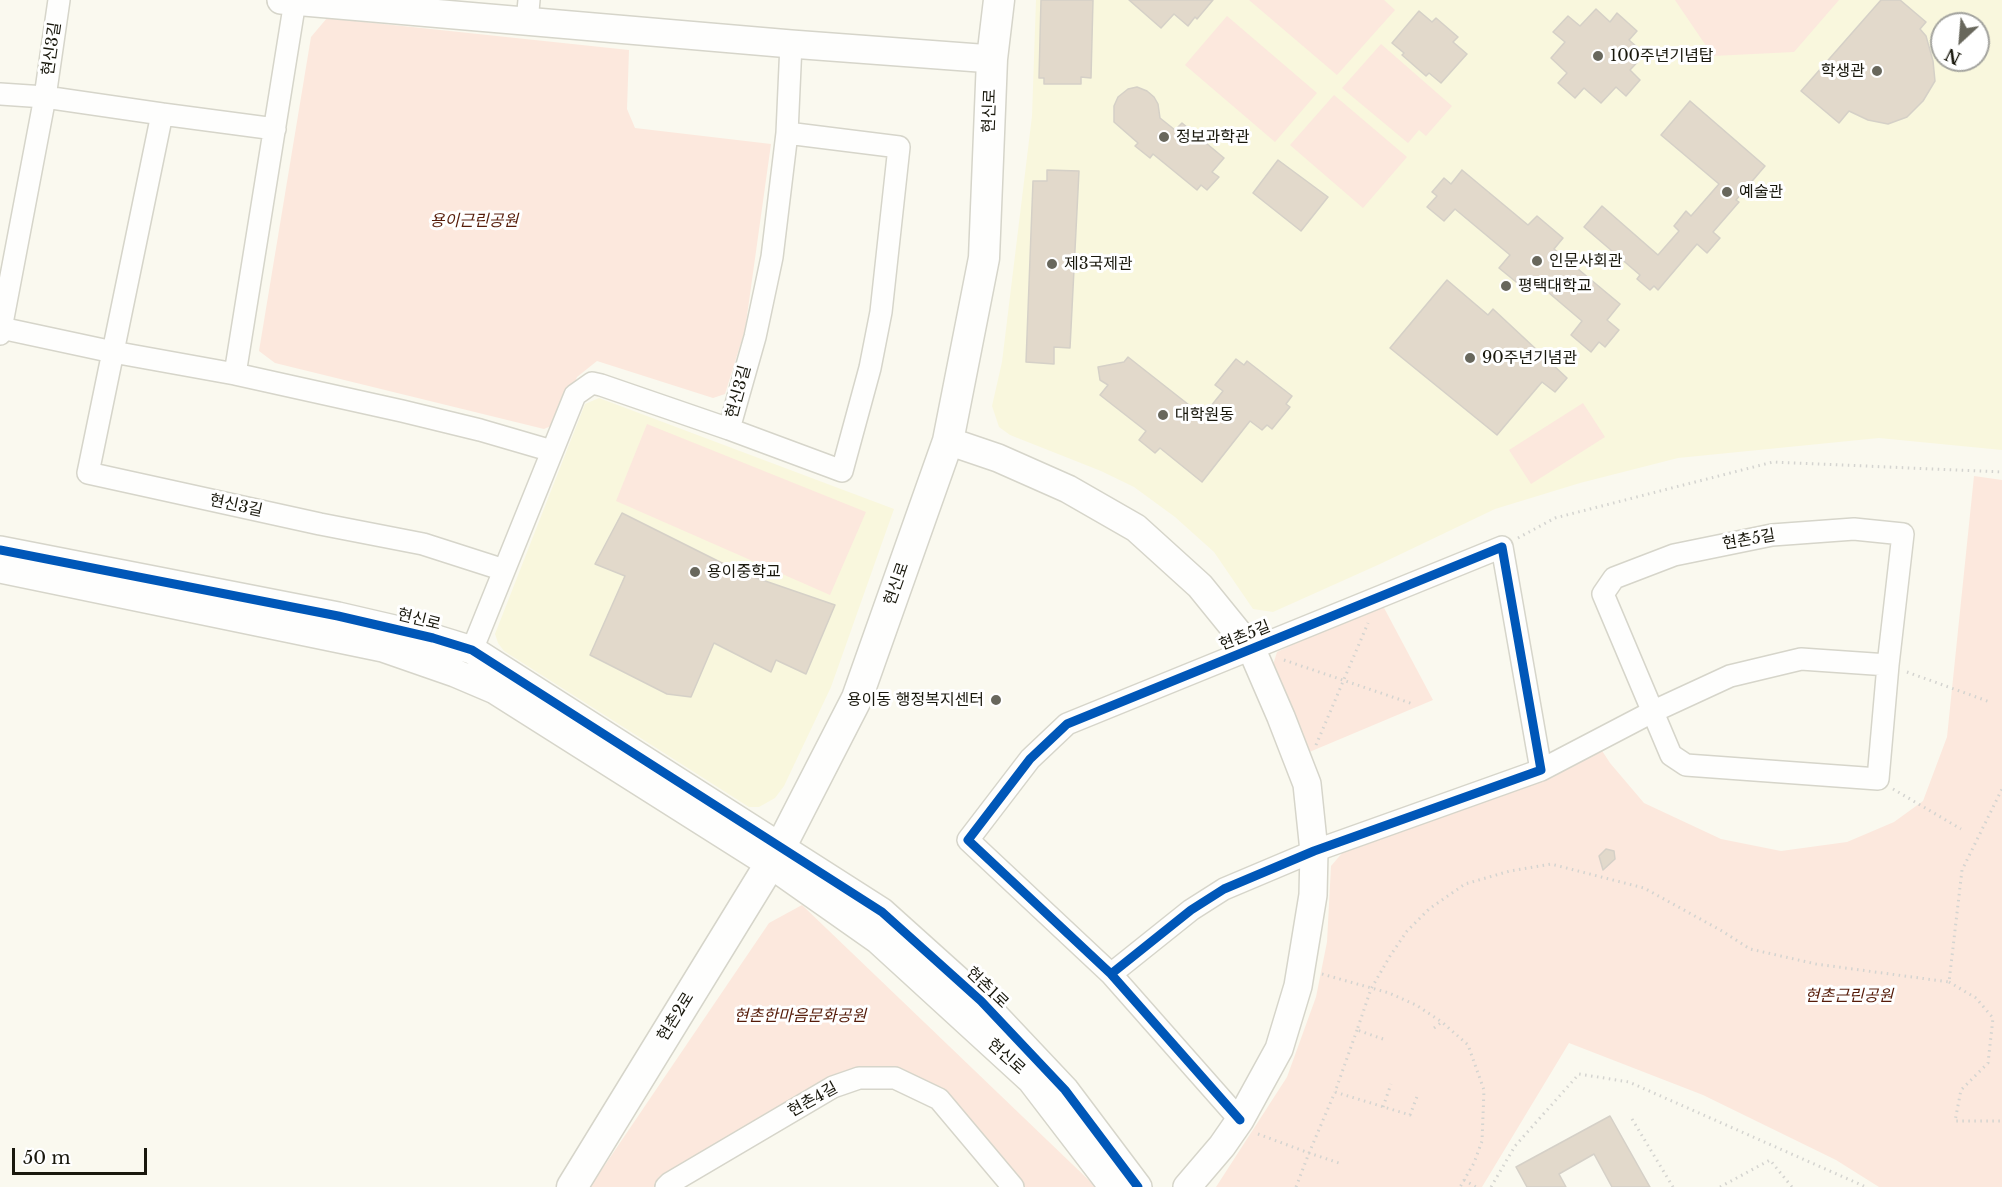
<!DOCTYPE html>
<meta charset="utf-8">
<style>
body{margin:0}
#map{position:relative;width:2002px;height:1187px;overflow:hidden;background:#faf9ef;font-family:"Libre Baskerville",serif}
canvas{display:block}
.north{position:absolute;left:1930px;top:12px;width:60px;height:60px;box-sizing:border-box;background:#fff;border:2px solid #a3a39e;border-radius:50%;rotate:206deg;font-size:16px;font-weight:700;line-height:24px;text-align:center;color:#19180d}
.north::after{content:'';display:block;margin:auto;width:21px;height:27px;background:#68675c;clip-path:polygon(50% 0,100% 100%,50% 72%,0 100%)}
.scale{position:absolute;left:12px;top:1148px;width:135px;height:27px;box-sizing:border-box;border:3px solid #19180d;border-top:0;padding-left:8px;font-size:18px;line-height:21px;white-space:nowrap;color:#19180d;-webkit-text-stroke:4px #fff;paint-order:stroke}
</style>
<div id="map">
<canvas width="2002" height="1187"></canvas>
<div class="north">N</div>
<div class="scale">50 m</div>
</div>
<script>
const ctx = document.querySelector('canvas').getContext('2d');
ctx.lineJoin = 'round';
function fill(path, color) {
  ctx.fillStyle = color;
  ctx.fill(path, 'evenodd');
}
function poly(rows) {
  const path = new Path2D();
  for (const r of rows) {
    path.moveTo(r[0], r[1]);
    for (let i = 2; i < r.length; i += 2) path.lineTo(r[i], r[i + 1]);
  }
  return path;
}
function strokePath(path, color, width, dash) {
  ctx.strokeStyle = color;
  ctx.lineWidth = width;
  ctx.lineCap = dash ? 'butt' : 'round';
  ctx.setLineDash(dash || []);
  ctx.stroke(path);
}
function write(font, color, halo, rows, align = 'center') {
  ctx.font = font + ' "Libre Baskerville","Noto Sans KR",serif';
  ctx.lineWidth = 6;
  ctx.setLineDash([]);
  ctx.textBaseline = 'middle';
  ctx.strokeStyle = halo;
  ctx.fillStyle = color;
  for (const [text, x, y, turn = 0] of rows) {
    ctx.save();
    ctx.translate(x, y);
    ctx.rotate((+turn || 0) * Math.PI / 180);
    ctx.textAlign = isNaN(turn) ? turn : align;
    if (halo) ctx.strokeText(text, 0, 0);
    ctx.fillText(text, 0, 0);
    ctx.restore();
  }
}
fill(poly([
 [1036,0,2002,0,2002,450,1879,438,1678,458,1580,483,1495,509,1380,564,1273,612,1253,609,1214,552,1175,517,1134,487,1101,471,1010,435,999,427,992,406,1002,362,1032,116],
 [1942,24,1978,24,1978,60,1942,60],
 [599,398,894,509,831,687,784,786,775,798,759,807,749,807,504,651,498,643,495,634,585,404]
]), '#f9f7dd');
fill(poly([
 [1249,0,1384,0,1395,10,1337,75],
 [1675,0,1839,0,1794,52,1713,56],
 [1227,16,1317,93,1275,142,1185,65],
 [327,18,629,50,627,109,635,128,771,144,745,330,725,394,713,398,597,361,577,377,558,423,544,429,275,363,259,351,311,37],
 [1381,44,1452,106,1426,136,1419,130,1408,143,1342,88],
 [1334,95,1407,157,1363,208,1290,145],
 [1583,403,1605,437,1531,484,1509,450],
 [647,424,866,512,830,595,616,501],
 [1974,476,2002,480,2002,1187,1879,1187,1836,1160,1703,1095,1569,1043,1482,1187,1216,1187,1287,1077,1316,997,1327,942,1331,866,1343,852,1599,746,1610,763,1644,803,1721,839,1781,851,1847,842,1894,822,1923,801,1947,737],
 [1382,604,1433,700,1307,753,1272,668,1277,652],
 [802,905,1096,1187,1011,1187,939,1099,862,1078,666,1187,590,1187,769,923]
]), '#fce8dd');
const building = poly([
 [1041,0,1093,0,1091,78,1081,77,1081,84,1044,84,1044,78,1039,78,1041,0],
 [1129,0,1213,0,1197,19,1195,17,1188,26,1174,14,1161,28,1129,0],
 [1881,0,1900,0,1926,22,1920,29,1926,36,1933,61,1935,81,1923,101,1907,117,1888,124,1868,120,1849,111,1839,123,1801,91,1881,0],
 [1596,9,1610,22,1617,13,1637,31,1629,40,1645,54,1630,70,1640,80,1626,96,1616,87,1601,103,1584,88,1575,98,1558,83,1567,73,1551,58,1565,42,1553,32,1568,16,1580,26,1596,9],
 [1419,11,1432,22,1436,18,1458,37,1453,42,1467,54,1441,83,1429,73,1426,76,1402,55,1404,53,1392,43,1419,11],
 [1137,87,1147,91,1154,97,1158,104,1160,118,1175,130,1182,123,1224,158,1212,172,1219,177,1207,190,1201,185,1197,190,1153,154,1150,158,1135,146,1138,143,1114,122,1114,106,1118,97,1128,89,1137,87],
 [1690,101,1765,166,1736,200,1739,202,1713,232,1720,238,1707,253,1697,244,1658,290,1654,286,1650,290,1637,279,1640,275,1584,227,1602,206,1658,255,1679,231,1674,226,1686,211,1691,216,1719,184,1661,135,1690,101],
 [1278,160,1328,197,1301,231,1253,193,1278,160],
 [1047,170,1079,171,1070,348,1054,347,1054,364,1026,362,1033,181,1047,181,1047,170],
 [1462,170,1528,225,1537,216,1563,238,1554,249,1620,304,1607,320,1619,330,1605,347,1599,342,1591,352,1571,335,1582,321,1529,276,1521,286,1499,268,1510,255,1455,209,1444,221,1427,207,1437,196,1432,192,1444,178,1451,184,1462,170],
 [1447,280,1488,315,1493,309,1567,378,1555,392,1542,382,1497,435,1390,348,1447,280],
 [1128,357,1203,416,1223,391,1215,385,1236,359,1244,365,1247,361,1292,396,1286,404,1290,407,1272,429,1267,425,1262,430,1250,421,1202,482,1160,448,1155,453,1139,440,1146,431,1100,395,1108,385,1100,380,1098,367,1124,362,1128,357],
 [622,513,742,573,835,605,806,674,776,660,771,672,714,643,691,697,667,694,590,655,625,576,595,564,622,513],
 [1606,849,1614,851,1615,859,1603,870,1599,856,1606,849],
 [1610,1116,1650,1187,1612,1187,1594,1154,1559,1174,1566,1187,1527,1187,1516,1167,1610,1116]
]);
fill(building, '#e2d9cb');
strokePath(building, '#d5d0c7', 1.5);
const minor = poly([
 [527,22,529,0],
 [0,94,45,97,162,114,88,473,320,524,423,544,504,570],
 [162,114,275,129],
 [1,328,113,352,235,374,402,411,480,430,552,451],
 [0,334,45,97,59,0],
 [235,374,295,1],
 [729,429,755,337,772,257,787,133,791,44],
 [1854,529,1903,534,1888,665,1878,779,1686,765,1671,755,1603,594,1614,578,1674,555,1772,535,1854,529],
 [472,650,575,395,592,383,601,385,729,429,842,471,870,368,881,312,899,147,787,133],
 [1541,770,1652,712,1730,676,1801,659,1888,665],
 [1111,974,1191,910,1224,889,1314,851,1541,770,1502,547,1067,724,1030,759,968,840,1111,974,1240,1120],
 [666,1187,670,1183,833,1087,859,1078,895,1078,939,1099,1013,1187]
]);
const tertiary = poly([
 [281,0,791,44,992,59],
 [948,441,998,458,1068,489,1136,528,1200,586,1252,650,1281,717,1307,784,1314,851,1313,895,1298,986,1279,1049,1240,1120,1222,1146,1187,1187],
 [0,550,338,616,433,638,472,650,882,912,981,1001,1065,1090,1138,1187],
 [0,569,383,648,455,673,495,690,770,864,878,940,1031,1080,1113,1187]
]);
const secondary = poly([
 [572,1187,780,848,857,698,948,441,984,258,992,59,999,0]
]);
strokePath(minor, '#d6d5ca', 24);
strokePath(tertiary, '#d6d5ca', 30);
strokePath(secondary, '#d6d5ca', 33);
strokePath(poly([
 [1518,538,1555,518,1773,462,2002,472],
 [1284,660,1413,704],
 [1907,672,1990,702],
 [1316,745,1368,623],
 [1893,789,1961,829],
 [1322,974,1389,993,1416,1005,1442,1022],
 [1949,982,1976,998,1993,1018,1988,1063,1961,1090,1955,1121,2002,1121],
 [1434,1028,1442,1022,1468,1045,1484,1090,1482,1141,1474,1163,1460,1187],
 [1357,1030,1335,1092,1410,1115,1418,1094],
 [1383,1039,1357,1030,1371,989,1390,956,1407,931,1429,909,1465,884,1510,871,1551,864,1644,888,1722,931,1750,949,1816,964,1949,982,1962,870,2002,789],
 [1383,1107,1391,1084],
 [1632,1119,1673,1187],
 [1258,1134,1309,1153,1335,1092],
 [1464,1180,1476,1187],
 [1296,1187,1309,1153,1339,1163],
 [1491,1187,1515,1146,1579,1074,1629,1082,1866,1187],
 [1720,1187,1770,1160,1792,1187]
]), '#d4d4d0', 3, [1.5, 4.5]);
strokePath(minor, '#fefefd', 21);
strokePath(tertiary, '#fefefd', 27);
strokePath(secondary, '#fefefd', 30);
strokePath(poly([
 [0,550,338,616,433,638,472,650,882,912,981,1001,1065,1090,1138,1187],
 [1111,974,1191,910,1224,889,1314,851,1541,770,1502,547,1067,724,1030,759,968,840,1111,974,1240,1120]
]), '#0057b8', 9);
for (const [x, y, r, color] of [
 [1598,56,6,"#68675c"],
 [1877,71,6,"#68675c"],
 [1164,137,6,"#68675c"],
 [1727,192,6,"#68675c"],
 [1537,261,6,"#68675c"],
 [1052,264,6,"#68675c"],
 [1506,286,6,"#68675c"],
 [1470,358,6,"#68675c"],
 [1163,415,6,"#68675c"],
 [695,572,6,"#68675c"],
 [996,700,6,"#68675c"]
]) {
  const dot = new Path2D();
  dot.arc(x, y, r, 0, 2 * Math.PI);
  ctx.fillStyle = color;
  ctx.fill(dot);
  strokePath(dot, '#fff', 2);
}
write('16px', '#19180d', '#fff', [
 ["현신3길",52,49,-82],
 ["현신로",990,111,-88],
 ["현신3길",739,392,-75],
 ["현신3길",236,506,12],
 ["현촌5길",1749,540,-10],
 ["현신로",897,584,-71],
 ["현신로",419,620,14],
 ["현촌5길",1245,636,-22],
 ["현촌1로",987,988,44],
 ["현촌2로",676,1017,-58],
 ["현신로",1006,1057,42],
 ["현촌4길",813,1100,-29]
]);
write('16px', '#19180d', '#fff', [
 ["100주년기념탑",1610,56],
 ["학생관",1865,71,"right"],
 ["정보과학관",1176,137],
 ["예술관",1739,192],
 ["인문사회관",1549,261],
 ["제3국제관",1064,264],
 ["평택대학교",1518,286],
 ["90주년기념관",1482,358],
 ["대학원동",1175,415],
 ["용이중학교",707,572],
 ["용이동 행정복지센터",984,700,"right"]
], 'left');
write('italic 16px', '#561c09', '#fff', [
 ["용이근린공원",474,221],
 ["현촌근린공원",1849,996],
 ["현촌한마음문화공원",800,1016]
]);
</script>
